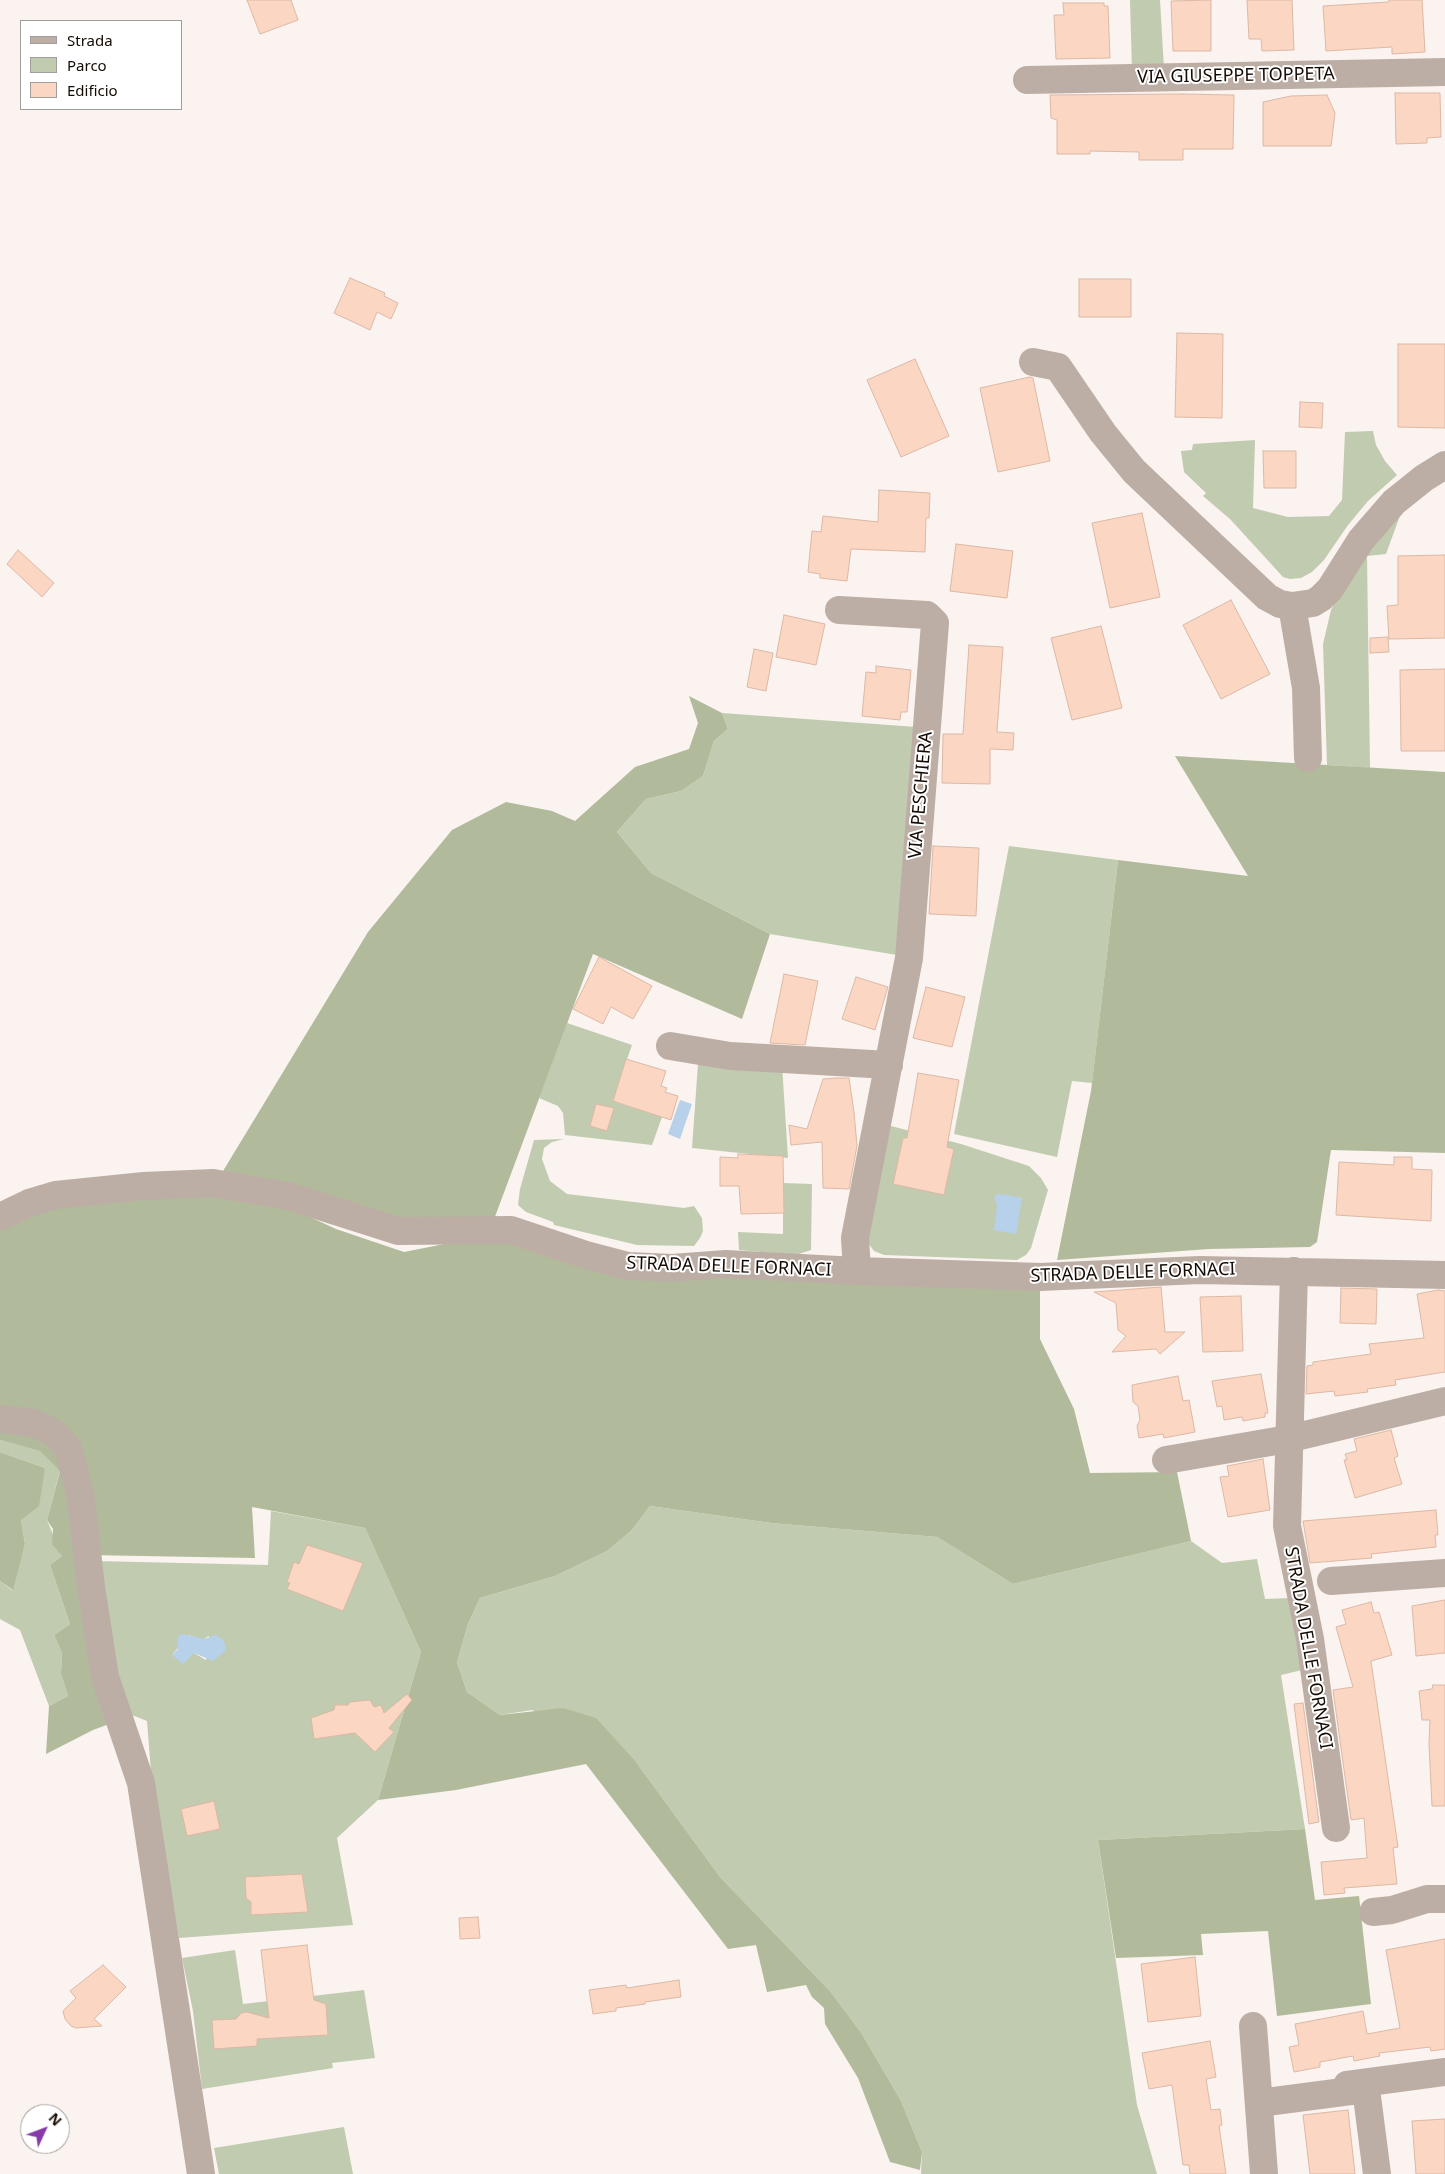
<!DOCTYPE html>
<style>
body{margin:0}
#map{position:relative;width:1445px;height:2174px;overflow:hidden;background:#faf3ef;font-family:"Noto Sans",sans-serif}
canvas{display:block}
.legend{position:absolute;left:20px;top:20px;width:162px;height:90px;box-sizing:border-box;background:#fff;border:1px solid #a19d9b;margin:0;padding:6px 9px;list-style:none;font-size:15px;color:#150a04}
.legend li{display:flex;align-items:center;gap:10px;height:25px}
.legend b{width:25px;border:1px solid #a19d9b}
.north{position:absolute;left:20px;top:2104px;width:50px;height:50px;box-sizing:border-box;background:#fff;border:1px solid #a19d9b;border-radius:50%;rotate:47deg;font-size:14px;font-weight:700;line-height:20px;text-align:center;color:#150a04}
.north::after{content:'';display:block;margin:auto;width:18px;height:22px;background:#883aab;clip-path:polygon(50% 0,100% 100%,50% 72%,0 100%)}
</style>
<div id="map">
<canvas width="1445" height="2174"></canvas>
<ul class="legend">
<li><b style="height:6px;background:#bdaea5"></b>Strada</li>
<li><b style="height:14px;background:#c1cbaf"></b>Parco</li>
<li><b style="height:14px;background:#fbd6c3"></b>Edificio</li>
</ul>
<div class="north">N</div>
</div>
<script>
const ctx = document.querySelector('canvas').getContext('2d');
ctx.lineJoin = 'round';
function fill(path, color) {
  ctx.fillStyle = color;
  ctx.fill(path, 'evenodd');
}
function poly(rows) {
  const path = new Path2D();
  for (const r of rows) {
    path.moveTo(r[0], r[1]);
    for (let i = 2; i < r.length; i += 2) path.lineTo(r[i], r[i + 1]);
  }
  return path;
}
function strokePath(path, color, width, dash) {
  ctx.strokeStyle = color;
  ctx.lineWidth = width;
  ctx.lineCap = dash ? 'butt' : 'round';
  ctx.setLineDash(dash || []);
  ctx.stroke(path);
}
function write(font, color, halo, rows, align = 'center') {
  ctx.font = font + ' "Noto Sans",sans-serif';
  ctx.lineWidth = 4;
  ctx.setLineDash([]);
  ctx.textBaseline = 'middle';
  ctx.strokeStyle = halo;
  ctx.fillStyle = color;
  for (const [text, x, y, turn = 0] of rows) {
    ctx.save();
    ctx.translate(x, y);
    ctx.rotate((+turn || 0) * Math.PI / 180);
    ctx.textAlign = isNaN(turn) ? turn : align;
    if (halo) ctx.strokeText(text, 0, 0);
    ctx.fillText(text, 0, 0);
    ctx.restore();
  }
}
fill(poly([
 [1130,0,1160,0,1164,69,1132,70],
 [1373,431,1376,445,1385,461,1397,475,1368,501,1348,525,1324,560,1312,572,1301,578,1290,579,1283,577,1230,519,1203,496,1206,493,1184,472,1181,451,1192,450,1193,444,1255,440,1253,508,1288,517,1329,516,1342,500,1345,432],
 [1401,513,1386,554,1367,556,1370,768,1327,765,1323,644,1331,610,1352,571],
 [722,713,917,727,897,955,770,934,651,873,617,832,646,799,681,791,703,776,714,741,728,729],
 [1009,846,1118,860,1092,1083,1072,1081,1057,1157,954,1134],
 [567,1023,632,1045,617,1088,622,1090,618,1103,662,1117,652,1145,565,1135,563,1113,558,1106,539,1098],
 [698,1064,782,1065,788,1158,692,1148],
 [887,1125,961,1144,1029,1166,1041,1178,1048,1190,1031,1248,1026,1255,1017,1260,884,1255,874,1251,866,1240],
 [564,1139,552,1142,544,1148,542,1159,550,1181,567,1194,684,1208,694,1206,702,1218,703,1231,700,1238,694,1246,637,1245,554,1225,553,1222,526,1212,518,1205,520,1189,534,1140],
 [783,1183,812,1184,811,1250,796,1255,739,1250,738,1232,783,1234],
 [0,1440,41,1451,60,1470,47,1520,62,1556,50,1565,70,1624,54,1635,62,1653,61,1674,68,1696,49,1706,20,1630,0,1619,0,1581,12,1590,25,1544,21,1520,45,1468,0,1452],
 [650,1506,771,1523,937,1537,1013,1584,1191,1541,1222,1563,1257,1559,1265,1599,1291,1598,1302,1670,1281,1675,1305,1829,1098,1840,1137,2105,1157,2174,921,2174,922,2152,901,2101,862,2034,830,1991,720,1877,636,1762,532,1710,500,1715,467,1692,457,1662,468,1624,480,1598,555,1576,607,1551,632,1530],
 [271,1511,365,1528,421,1652,378,1800,337,1838,353,1925,179,1938,151,1772,147,1721,122,1711,95,1561,268,1565],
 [189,1635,197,1639,204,1639,209,1636,206,1660,194,1653,172,1655],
 [235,1950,243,2004,364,1990,375,2058,332,2063,333,2068,202,2089,193,2011,182,1958],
 [344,2127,353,2174,219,2174,214,2148]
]), '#c1cbaf');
fill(poly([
 [689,696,722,713,728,729,714,741,703,776,681,791,646,799,617,832,651,873,770,934,742,1019,593,954,493,1222,385,1221,220,1176,368,932,452,830,506,802,552,811,575,821,635,767,689,749,698,723],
 [1175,756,1445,772,1445,1153,1331,1150,1317,1242,1310,1247,1209,1249,1057,1260,1091,1091,1118,860,1248,876],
 [212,1189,286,1206,336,1229,404,1252,485,1236,679,1275,1040,1277,1040,1339,1074,1409,1090,1473,1177,1472,1191,1541,1013,1584,937,1537,771,1523,650,1506,632,1530,607,1551,555,1576,480,1598,468,1624,457,1662,467,1692,500,1715,563,1708,596,1718,636,1762,720,1877,830,1991,862,2034,901,2101,922,2152,920,2170,890,2162,858,2078,825,2024,824,2008,812,1997,806,1985,767,1992,756,1945,728,1949,586,1764,456,1790,378,1800,421,1652,365,1528,252,1507,255,1558,87,1555,112,1723,93,1730,46,1754,49,1706,68,1696,61,1674,62,1653,54,1635,70,1624,50,1565,62,1556,52,1544,53,1529,47,1520,60,1471,40,1451,0,1440,0,1224,32,1209],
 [0,1452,45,1468,39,1506,21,1520,25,1544,13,1590,0,1581],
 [1305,1829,1315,1900,1359,1896,1371,2004,1277,2016,1268,1931,1201,1934,1203,1955,1116,1958,1098,1840]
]), '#b1bb9b');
fill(poly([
 [680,1100,692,1104,680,1139,668,1134],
 [1000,1194,1022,1198,1016,1234,994,1230,997,1206,994,1196],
 [183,1634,204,1639,216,1635,222,1639,226,1645,225,1651,213,1661,194,1653,183,1664,172,1655,178,1649,177,1637]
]), '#b6d1e9');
const building = poly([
 [247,0,291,0,298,20,260,34,247,0],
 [1211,0,1211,51,1173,51,1171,1,1211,0],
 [1247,0,1292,0,1294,50,1262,51,1261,39,1249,39,1247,0],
 [1389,0,1422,0,1425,52,1392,54,1392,47,1326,51,1323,6,1389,2,1389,0],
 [1063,3,1104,3,1104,6,1108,6,1110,58,1056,59,1054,15,1064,15,1063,3],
 [1395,93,1440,93,1441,137,1427,138,1427,143,1396,144,1395,93],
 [1182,94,1234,95,1233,149,1183,149,1183,160,1139,160,1139,152,1090,151,1090,154,1057,154,1057,120,1051,118,1050,95,1182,94],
 [1327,95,1335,113,1331,146,1263,146,1263,102,1291,96,1327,95],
 [350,278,385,293,384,296,398,303,391,319,377,312,370,330,334,313,350,278],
 [1079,279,1131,279,1131,317,1079,317,1079,279],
 [1177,333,1223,334,1222,418,1175,417,1177,333],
 [1398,344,1445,344,1445,428,1398,427,1398,344],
 [915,359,949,436,901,457,867,380,915,359],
 [1030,377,1033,378,1050,461,998,472,980,388,1030,377],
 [1300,402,1323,403,1322,428,1299,427,1300,402],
 [1263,451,1296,451,1296,488,1264,488,1263,451],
 [879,490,930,493,929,518,926,518,925,552,851,549,847,581,820,578,820,574,808,572,812,531,821,532,823,516,878,522,879,490],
 [1142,513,1160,597,1110,608,1092,523,1142,513],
 [956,544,1013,551,1007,598,950,591,956,544],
 [18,550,54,583,42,597,7,564,18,550],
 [1445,555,1445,638,1389,639,1387,606,1398,605,1398,556,1445,555],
 [1231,600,1270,674,1221,699,1183,625,1231,600],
 [784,615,825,624,816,665,776,657,784,615],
 [1101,626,1122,708,1072,720,1051,638,1101,626],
 [1388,637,1389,652,1370,653,1370,638,1388,637],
 [969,645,1003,647,997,732,1014,733,1013,750,990,749,990,784,942,783,943,734,963,734,969,645],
 [754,649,773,653,766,691,747,687,754,649],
 [876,666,911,670,907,712,901,712,900,720,862,716,866,672,876,673,876,666],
 [1445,669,1445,751,1401,751,1400,670,1445,669],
 [933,846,979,848,976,916,929,914,933,846],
 [599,957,652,986,633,1019,611,1007,603,1024,573,1009,599,957],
 [784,974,818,981,805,1045,770,1043,784,974],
 [856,977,888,987,875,1030,842,1019,856,977],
 [926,987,965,997,952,1047,913,1038,926,987],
 [626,1059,666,1071,661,1086,667,1088,665,1092,678,1096,671,1120,613,1101,626,1059],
 [918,1073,959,1080,947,1147,954,1149,944,1195,893,1184,903,1138,907,1138,918,1073],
 [836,1078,849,1078,854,1112,857,1146,849,1189,823,1188,822,1142,791,1145,789,1125,807,1129,823,1079,836,1078],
 [596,1104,614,1108,607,1131,590,1126,596,1104],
 [738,1154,783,1156,784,1213,741,1214,739,1186,720,1186,720,1157,738,1158,738,1154],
 [1394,1157,1412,1157,1412,1169,1432,1170,1431,1221,1336,1215,1339,1162,1394,1165,1394,1157],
 [1161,1287,1165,1332,1185,1332,1160,1354,1156,1349,1112,1352,1126,1336,1118,1330,1116,1303,1094,1292,1161,1287],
 [1341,1288,1377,1289,1376,1324,1340,1323,1341,1288],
 [1438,1290,1445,1291,1445,1372,1395,1380,1396,1385,1367,1389,1368,1392,1335,1396,1334,1391,1306,1394,1307,1366,1313,1365,1313,1362,1371,1354,1369,1344,1424,1338,1417,1294,1438,1290],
 [1241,1296,1243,1351,1203,1352,1200,1297,1241,1296],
 [1261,1374,1268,1413,1265,1413,1265,1417,1243,1421,1242,1417,1224,1420,1222,1406,1217,1407,1212,1381,1261,1374],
 [1178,1376,1183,1401,1189,1400,1195,1432,1164,1438,1163,1434,1139,1438,1137,1426,1140,1420,1138,1406,1133,1402,1132,1385,1178,1376],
 [1391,1430,1398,1456,1394,1458,1402,1484,1355,1498,1344,1460,1347,1460,1345,1454,1357,1451,1354,1439,1391,1430],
 [1263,1459,1270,1510,1228,1517,1220,1477,1229,1476,1227,1466,1263,1459],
 [1436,1510,1438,1535,1435,1535,1436,1547,1371,1554,1372,1558,1310,1563,1303,1521,1436,1510],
 [307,1545,363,1563,343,1611,287,1589,290,1583,287,1582,294,1562,299,1564,307,1545],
 [1445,1600,1445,1653,1416,1656,1412,1606,1445,1600],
 [1371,1602,1374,1613,1379,1612,1392,1655,1371,1661,1398,1847,1393,1848,1397,1884,1344,1888,1345,1893,1324,1895,1321,1862,1367,1858,1364,1818,1351,1820,1333,1690,1353,1687,1336,1627,1346,1624,1342,1610,1371,1602],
 [1433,1685,1445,1685,1445,1806,1432,1806,1429,1744,1430,1720,1422,1720,1419,1691,1432,1689,1433,1685],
 [407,1694,412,1700,389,1728,394,1732,375,1752,355,1733,314,1739,311,1718,334,1710,335,1705,348,1705,350,1702,370,1700,374,1707,381,1705,384,1713,407,1694],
 [1303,1703,1319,1822,1309,1824,1294,1704,1303,1703],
 [214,1801,220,1829,187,1836,181,1809,214,1801],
 [302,1874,308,1912,251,1915,251,1902,246,1898,245,1877,302,1874],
 [478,1917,480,1938,460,1939,459,1918,478,1917],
 [1445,1939,1445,2049,1431,2051,1430,2047,1379,2053,1380,2056,1354,2061,1353,2056,1320,2062,1320,2067,1294,2072,1289,2047,1299,2045,1295,2024,1363,2011,1367,2034,1400,2028,1386,1950,1445,1939],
 [307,1945,314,2000,326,2004,328,2035,257,2039,257,2046,214,2049,212,2020,236,2019,241,2013,247,2012,269,2018,261,1950,307,1945],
 [1195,1957,1201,2016,1148,2022,1141,1964,1195,1957],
 [103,1965,126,1987,94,2019,102,2026,76,2028,71,2026,65,2019,63,2011,76,1998,70,1991,103,1965],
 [679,1980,681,1997,645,2002,645,2004,616,2008,616,2011,593,2014,589,1990,626,1985,627,1988,679,1980],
 [1210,2041,1216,2077,1206,2079,1211,2110,1220,2109,1222,2125,1219,2126,1226,2174,1190,2174,1189,2165,1183,2165,1172,2085,1149,2089,1142,2053,1210,2041],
 [1348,2110,1355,2174,1310,2174,1303,2115,1348,2110],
 [1445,2119,1445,2174,1416,2174,1412,2121,1445,2119]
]);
fill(building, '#fbd6c3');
strokePath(building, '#dcb8a5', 1);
strokePath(poly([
 [1027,80,1445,72],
 [1033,362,1058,367,1103,433,1134,471,1267,597,1280,604,1292,606,1313,603,1321,598,1330,589,1361,540,1394,502,1424,478,1445,465],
 [1292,606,1306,688,1308,758],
 [839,610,927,615,935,623,909,958,855,1238,857,1271],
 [670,1046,730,1056,889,1065],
 [0,1217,29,1203,56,1195,144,1186,213,1183,288,1196,398,1231,511,1230,586,1255,628,1266,672,1268,726,1264,857,1271,1040,1277,1200,1270,1445,1275],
 [1294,1271,1287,1526,1310,1639,1336,1828],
 [0,1419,34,1423,54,1433,68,1448,81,1499,91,1587,105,1677,141,1783,201,2174],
 [1166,1460,1288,1439,1445,1401],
 [1331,1581,1445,1573],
 [1373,1912,1392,1910,1427,1899,1445,1899],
 [1253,2026,1264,2174],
 [1347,2085,1445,2072],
 [1259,2103,1366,2089,1377,2174]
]), '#bdaea5', 28);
write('18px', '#150a04', '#fff', [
 ["VIA GIUSEPPE TOPPETA",1236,76,-1],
 ["VIA PESCHIERA",921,795,-85],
 ["STRADA DELLE FORNACI",729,1267,2],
 ["STRADA DELLE FORNACI",1133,1273,-2],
 ["STRADA DELLE FORNACI",1308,1648,80]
]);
</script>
